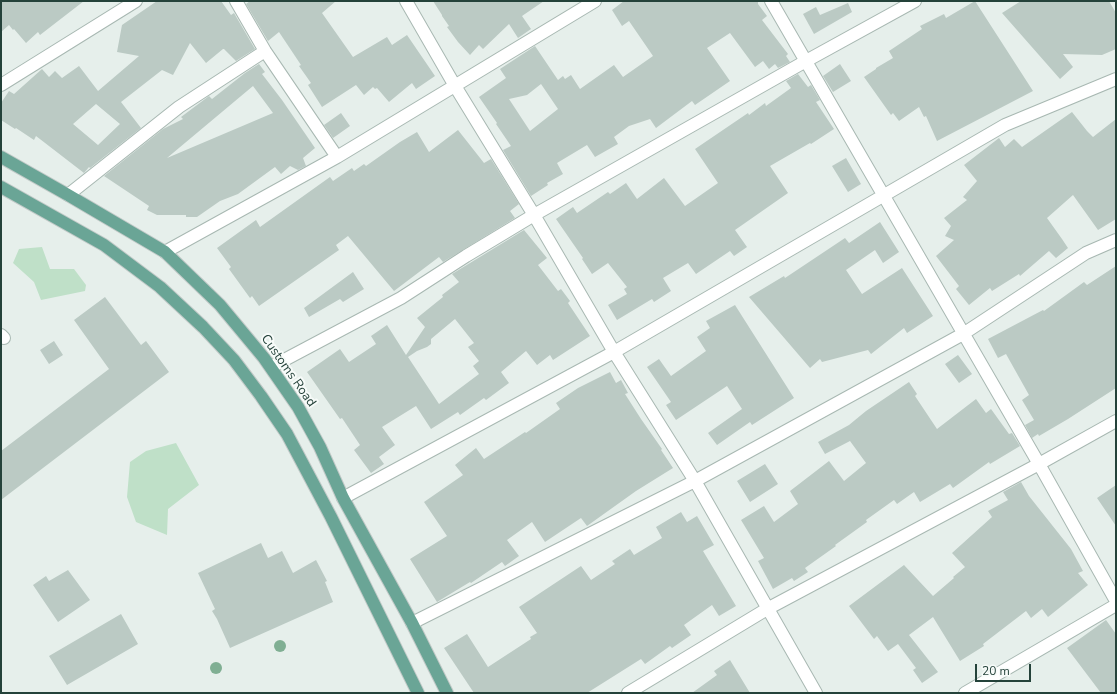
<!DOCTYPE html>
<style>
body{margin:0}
#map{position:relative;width:1117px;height:694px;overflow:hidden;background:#e6efeb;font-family:"Nunito Sans",sans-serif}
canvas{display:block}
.frame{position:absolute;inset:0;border:2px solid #24423a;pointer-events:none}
.scale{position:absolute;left:975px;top:664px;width:56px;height:18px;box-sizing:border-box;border:2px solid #24423a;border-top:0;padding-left:5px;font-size:12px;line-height:14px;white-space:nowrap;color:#24423a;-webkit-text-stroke:3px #f7fbf9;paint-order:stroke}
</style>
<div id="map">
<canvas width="1117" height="694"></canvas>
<div class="frame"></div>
<div class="scale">20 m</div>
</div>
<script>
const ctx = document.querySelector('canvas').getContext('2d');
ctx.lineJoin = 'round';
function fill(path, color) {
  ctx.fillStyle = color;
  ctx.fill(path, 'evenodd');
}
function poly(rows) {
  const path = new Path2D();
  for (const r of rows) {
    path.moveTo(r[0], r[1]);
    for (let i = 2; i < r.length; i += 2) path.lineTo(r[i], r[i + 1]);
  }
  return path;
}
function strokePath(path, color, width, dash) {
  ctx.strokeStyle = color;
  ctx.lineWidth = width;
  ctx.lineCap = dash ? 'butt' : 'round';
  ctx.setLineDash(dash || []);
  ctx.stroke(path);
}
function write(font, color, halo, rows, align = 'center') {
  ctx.font = font + ' "Nunito Sans",sans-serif';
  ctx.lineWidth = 4;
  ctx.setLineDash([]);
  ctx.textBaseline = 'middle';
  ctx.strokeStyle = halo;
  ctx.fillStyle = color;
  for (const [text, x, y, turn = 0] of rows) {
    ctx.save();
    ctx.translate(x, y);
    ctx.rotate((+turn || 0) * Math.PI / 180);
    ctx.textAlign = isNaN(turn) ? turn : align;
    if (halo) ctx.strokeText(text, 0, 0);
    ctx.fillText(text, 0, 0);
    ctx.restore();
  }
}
fill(poly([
 [42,247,50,269,74,269,86,285,85,291,41,300,34,282,13,263,19,249],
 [176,443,199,485,168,509,167,535,136,522,127,497,130,462,146,451]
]), '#bfe0c8');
fill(poly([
 [1,1,84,1,40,35,38,32,26,43,14,29,13,30,9,25,1,32],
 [157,1,221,1,231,15,234,13,255,49,236,61,224,49,223,49,206,63,190,43,173,75,162,70,121,102,141,128,90,168,89,167,84,173,36,136,34,140,16,128,15,129,1,120,1,103,9,91,14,94,42,69,49,77,55,71,62,78,79,66,98,91,139,56,117,52,122,25],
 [96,104,120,124,98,145,73,124],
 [250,1,336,1,322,13,353,57,387,37,392,45,407,35,435,76,416,89,412,83,389,102,377,88,375,89,373,87,364,95,356,85,322,107,308,85,311,83,299,66,301,65,279,32,268,41,246,4],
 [433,1,544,1,522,16,531,29,518,38,509,24,483,49,479,45,470,55,458,42,447,27,449,26,442,16,442,15],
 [624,1,758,1,758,4,767,16,762,20,788,54,786,56,790,62,778,68,775,64,769,69,763,61,755,67,730,33,707,48,730,81,695,105,692,101,656,128,650,119,629,126,614,137,618,144,595,157,587,145,557,163,563,174,547,183,548,185,531,196,503,150,511,146,496,124,497,123,479,97,506,78,500,69,535,46,558,80,563,76,565,79,571,75,580,89,614,65,623,77,653,56,629,21,622,26,612,10],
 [541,84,558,109,530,131,509,99,527,95],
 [975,1,1033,91,937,141,926,116,924,117,919,107,899,121,893,113,891,115,864,77,876,69,876,68,893,58,889,51,922,29,920,26,944,14,946,18],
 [1021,1,1109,1,1116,13,1116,49,1102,55,1063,54,1073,67,1060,79,1002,13],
 [848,3,852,12,814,34,803,14,816,7,820,15],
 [259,64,265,72,262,74,282,100,315,148,303,158,306,166,298,170,290,166,281,174,275,167,238,194,220,201,197,217,186,217,186,215,157,215,147,210,149,206,104,176,163,129,183,119,181,117,209,96,212,99,245,73],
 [253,86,273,113,167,158],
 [840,64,851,81,833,92,823,76],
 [798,74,808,87,811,85,820,100,816,102,834,129,811,144,810,143,770,166,788,193,735,230,747,247,734,256,730,251,696,274,688,263,663,278,671,291,654,302,652,299,617,320,608,305,627,294,624,289,627,287,608,263,592,274,582,259,583,258,556,219,573,207,577,213,608,192,610,194,626,183,637,199,664,178,685,206,718,183,695,149,748,113,749,115,765,103,766,106,791,88,786,81],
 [1072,112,1087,131,1093,137,1116,119,1116,219,1098,230,1073,195,1047,218,1062,239,1068,248,1056,258,1049,251,1020,276,1019,274,992,291,990,288,969,305,956,289,959,286,936,256,954,240,945,236,951,226,944,218,967,200,963,197,977,181,964,165,999,138,1005,147,1014,139,1022,147],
 [341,113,350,126,333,138,324,125],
 [458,130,484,163,491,159,519,204,510,211,515,218,443,262,439,257,394,291,348,236,336,245,339,250,259,306,252,296,250,298,229,269,231,267,217,248,256,220,260,227,330,177,333,181,352,168,354,171,364,164,366,166,400,142,417,132,429,152],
 [846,158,861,184,848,192,832,166],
 [880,222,899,252,883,263,875,250,846,270,862,294,902,268,933,316,907,333,904,328,871,354,868,350,822,362,820,359,810,368,749,297,784,276,785,278,845,238,849,243],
 [524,230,547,258,538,265,558,291,561,289,570,301,568,303,590,336,553,360,550,355,537,365,526,351,501,372,509,383,486,400,484,398,460,415,458,412,431,429,416,406,382,427,395,445,379,457,384,464,371,473,354,450,360,445,342,418,340,419,307,372,340,349,349,362,376,344,371,336,387,325,406,355,425,327,417,318,443,297,442,295,459,282,452,274],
 [455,319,474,343,468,347,479,361,473,366,479,374,439,404,408,357,417,351,427,347,431,344,431,339],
 [1116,266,1116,388,1068,419,1039,436,1038,434,1032,438,1025,425,1034,420,1022,400,1029,395,1006,354,998,358,988,339,1043,310,1044,311,1084,282,1087,285],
 [353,272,364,289,343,302,340,299,309,317,304,308],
 [105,297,141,345,146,341,169,372,1,500,1,451,109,369,74,320],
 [735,305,794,398,752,425,750,422,717,445,708,433,742,409,727,386,676,420,666,405,671,402,647,367,659,359,671,376,706,351,697,337,710,328,706,321],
 [54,341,63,355,49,364,40,350],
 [958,355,972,374,959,383,945,364],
 [610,372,616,383,621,380,628,393,625,394,641,419,662,449,661,450,673,468,636,491,587,526,581,518,545,542,532,522,507,540,519,556,505,566,502,562,471,583,470,582,437,602,410,559,447,536,424,502,463,475,455,465,476,448,484,459,525,432,526,433,560,409,556,403,578,388],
 [909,382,917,394,915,396,937,429,976,399,986,413,991,409,1009,434,1012,433,1020,446,990,464,989,462,953,488,950,484,920,502,914,492,897,504,894,500,866,520,867,522,835,545,836,546,805,568,808,572,794,581,792,578,773,589,758,561,764,558,741,520,764,506,774,522,798,504,790,491,829,461,844,481,866,463,850,441,825,454,818,442,849,425,866,411],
 [765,464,778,484,750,502,737,481],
 [1021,482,1029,496,1071,549,1083,571,1078,573,1088,585,1048,617,1042,609,1031,618,1026,611,983,644,984,646,960,661,933,617,909,635,938,672,922,683,913,670,916,668,898,644,888,651,877,636,874,639,849,606,904,565,933,596,954,578,953,577,965,567,952,553,992,517,988,511,1008,500,1003,492],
 [1116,485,1116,526,1097,498],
 [681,512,687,522,697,516,714,545,703,551,736,606,719,616,712,605,684,625,691,635,672,648,670,646,645,664,641,659,587,693,474,693,444,648,467,634,488,667,531,639,530,637,537,633,519,607,581,566,591,580,615,564,612,561,630,549,634,555,662,538,656,527],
 [261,543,268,558,282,551,293,573,316,560,327,581,325,582,333,602,230,648,217,619,212,611,215,609,198,573],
 [68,570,90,600,58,622,33,585,46,576,49,581],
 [121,614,138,644,67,685,49,656],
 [1106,620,1116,634,1116,693,1101,693,1067,648],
 [730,660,750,693,692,693,717,675,714,671]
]), '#bbcac4');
const minor = poly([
 [236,1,265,51,337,157],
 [406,1,455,86,534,215,614,352,695,481,816,693],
 [771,1,1039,464,1116,601],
 [1,85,136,1],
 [68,195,179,107,265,51],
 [165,252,337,157,595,1],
 [1,335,4,338],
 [271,367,401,298,466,256,534,215,806,61,915,1],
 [343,498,614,352,1005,125,1116,79],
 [412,623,695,481,963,334,1086,253,1116,240],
 [628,693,767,609,1039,464,1116,421],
 [965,693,1116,605]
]);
const major = poly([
 [1,157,68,195,165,252,220,305,264,358,298,407,320,447,343,498,412,623,447,693],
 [1,187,104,245,160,287,203,327,234,360,261,396,287,434,331,517,418,693]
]);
strokePath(minor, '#a8b8b2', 14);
strokePath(major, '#c2cac8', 14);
strokePath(minor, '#fff', 12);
strokePath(major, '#6aa596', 12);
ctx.fillStyle = '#80af93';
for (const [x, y] of [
 [280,646],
 [216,668]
]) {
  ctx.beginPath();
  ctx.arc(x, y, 6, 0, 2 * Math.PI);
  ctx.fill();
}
write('13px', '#24423a', '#f7fbf9', [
 ["Customs Road",288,371,55]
]);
</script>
